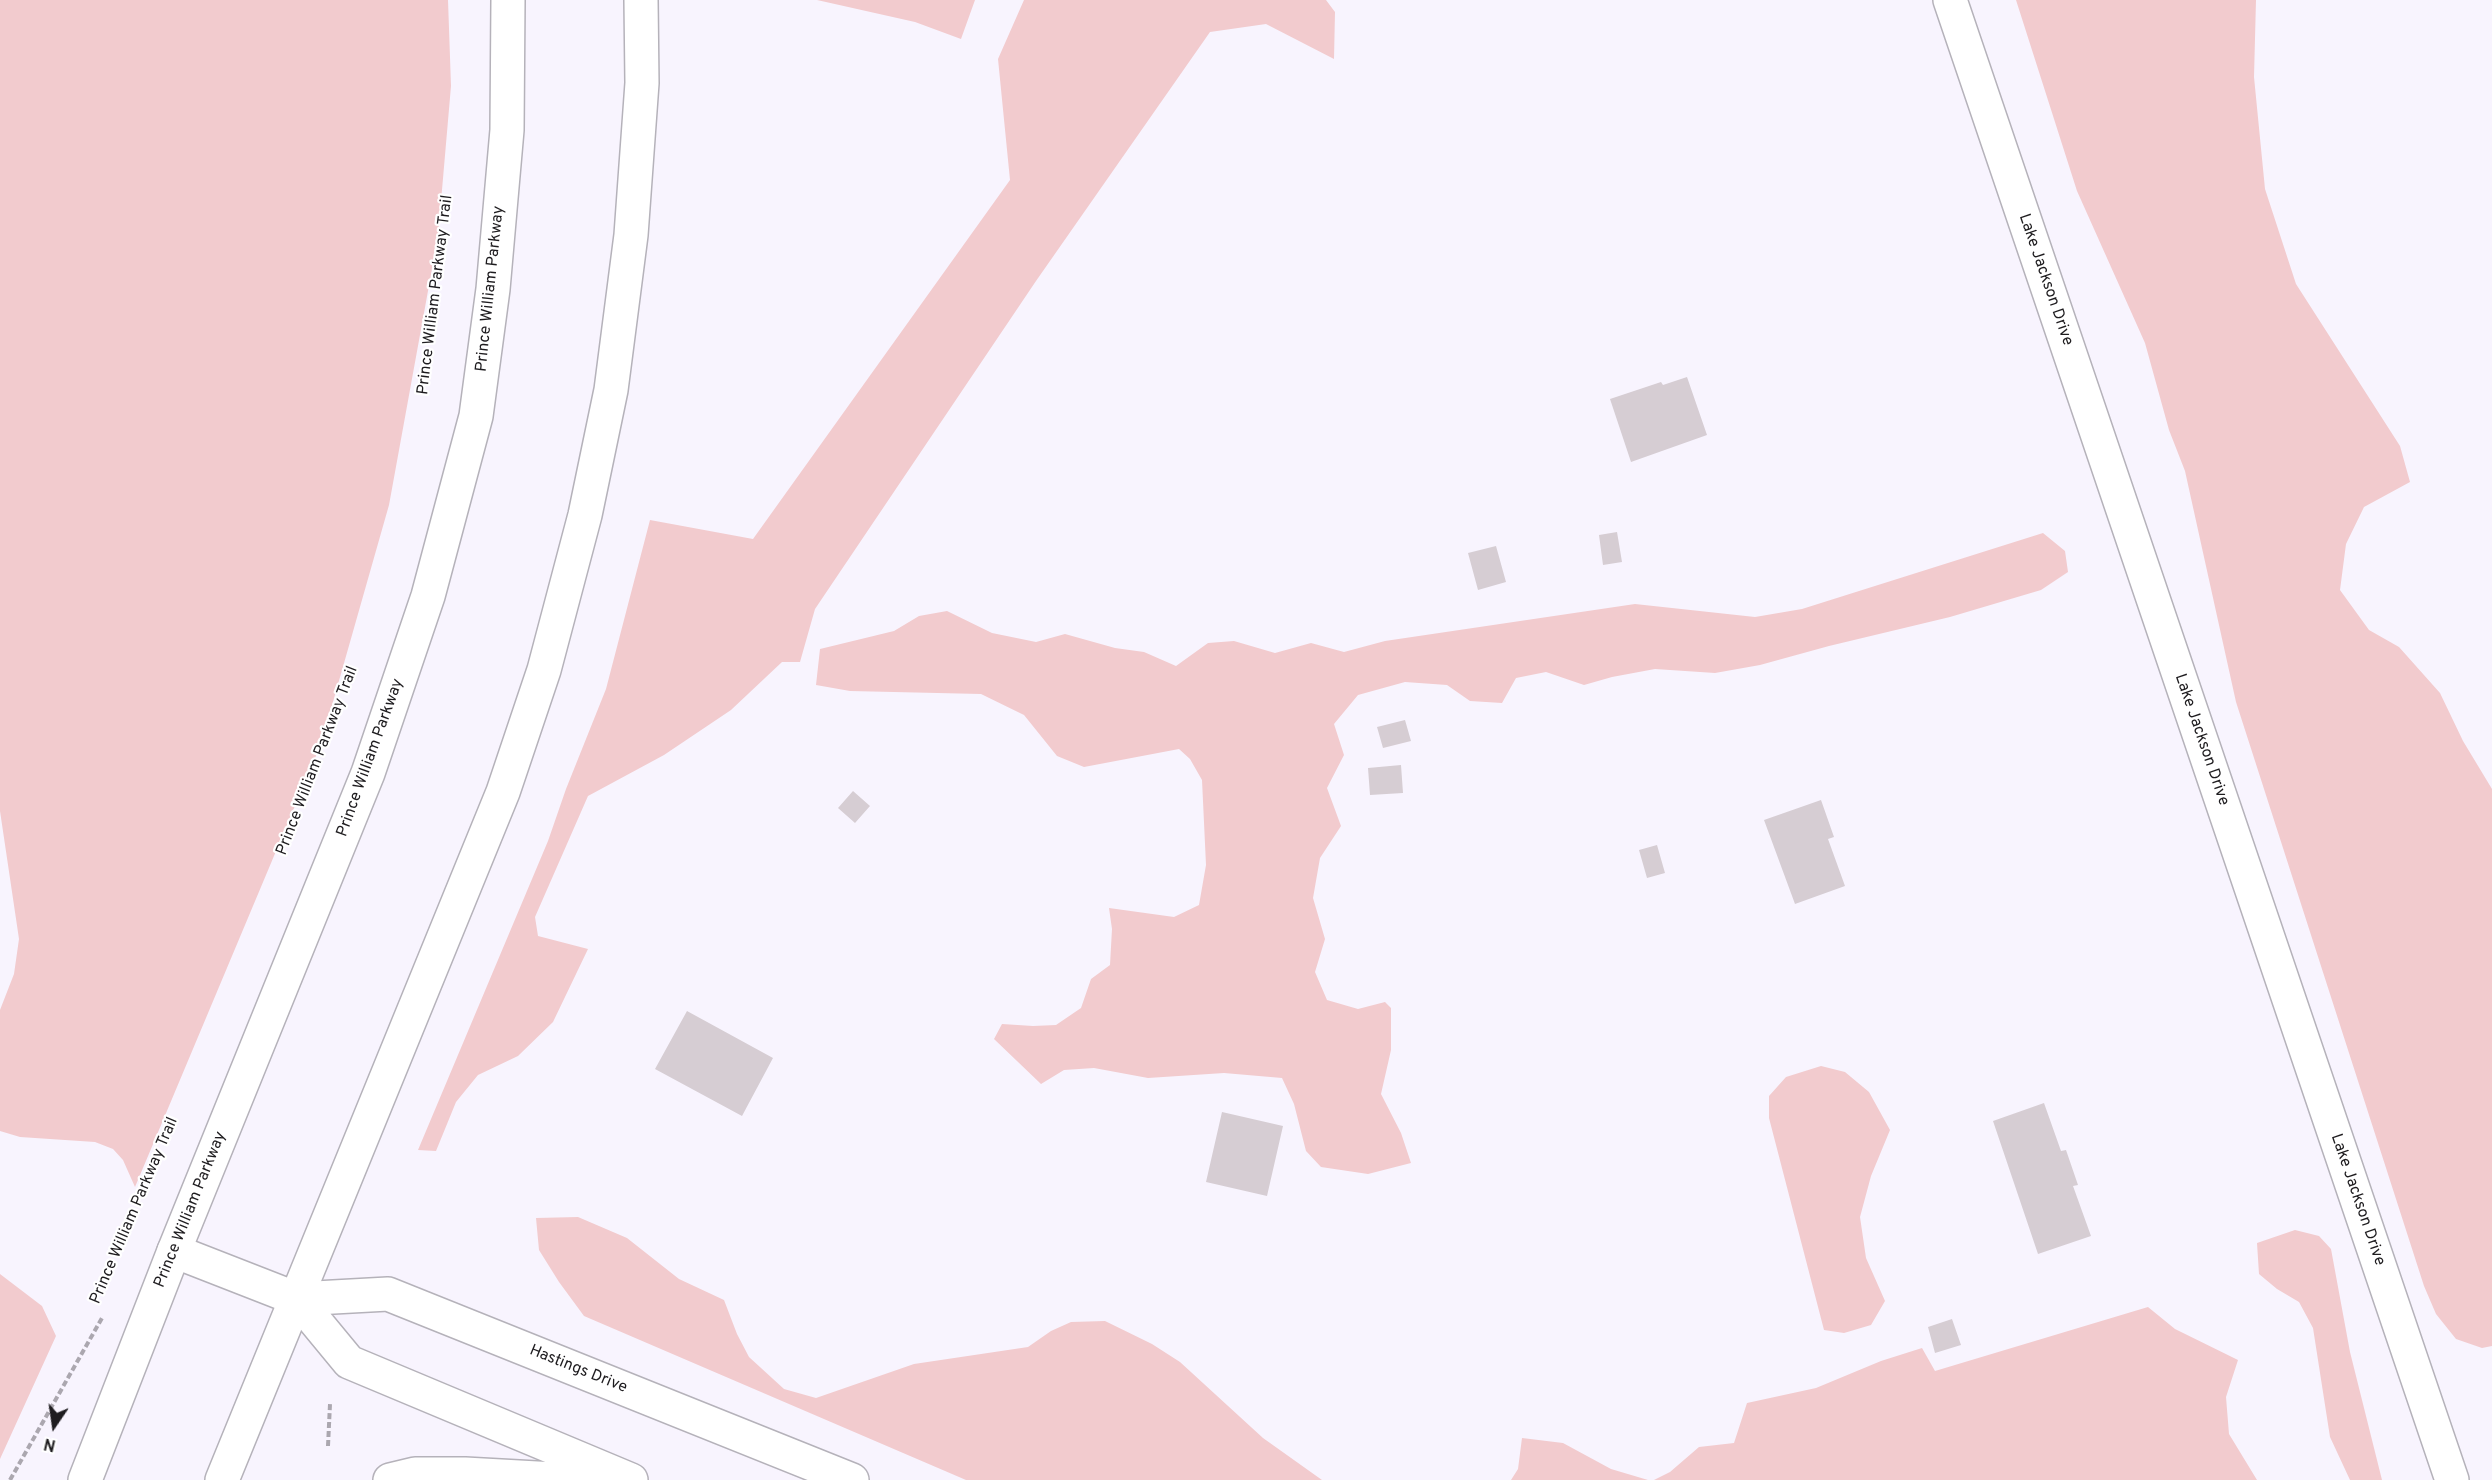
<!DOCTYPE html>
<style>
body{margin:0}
#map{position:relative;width:2492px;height:1480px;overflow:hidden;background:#f8f4fe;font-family:Overpass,sans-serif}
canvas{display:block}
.north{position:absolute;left:24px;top:1396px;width:60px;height:60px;-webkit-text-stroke:4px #fff;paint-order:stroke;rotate:193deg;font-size:16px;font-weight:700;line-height:24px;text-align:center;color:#1e1c1f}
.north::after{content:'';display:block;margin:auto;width:21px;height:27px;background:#1e1c1f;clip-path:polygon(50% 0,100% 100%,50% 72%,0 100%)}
</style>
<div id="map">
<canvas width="2492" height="1480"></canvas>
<div class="north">N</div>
</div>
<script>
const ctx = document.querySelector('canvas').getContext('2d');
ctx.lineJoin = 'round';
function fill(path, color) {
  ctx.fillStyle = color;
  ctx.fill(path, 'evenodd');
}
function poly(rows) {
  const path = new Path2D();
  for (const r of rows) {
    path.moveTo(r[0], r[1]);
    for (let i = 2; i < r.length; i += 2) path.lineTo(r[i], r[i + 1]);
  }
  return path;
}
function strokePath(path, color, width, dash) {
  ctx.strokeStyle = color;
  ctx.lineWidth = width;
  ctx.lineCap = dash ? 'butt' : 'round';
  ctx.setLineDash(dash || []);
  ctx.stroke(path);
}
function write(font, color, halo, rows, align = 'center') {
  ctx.font = font + ' Overpass,sans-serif';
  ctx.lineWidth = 4.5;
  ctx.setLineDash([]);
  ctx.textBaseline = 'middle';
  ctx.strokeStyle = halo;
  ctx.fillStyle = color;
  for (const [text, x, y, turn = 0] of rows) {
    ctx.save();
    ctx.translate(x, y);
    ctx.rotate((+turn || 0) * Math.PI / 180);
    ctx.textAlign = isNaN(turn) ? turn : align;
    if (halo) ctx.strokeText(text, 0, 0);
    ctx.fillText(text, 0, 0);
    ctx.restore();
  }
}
fill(poly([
 [0,0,448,0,451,86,438,236,389,505,321,744,135,1187,123,1160,113,1149,95,1142,20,1137,0,1131,0,1010,14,974,19,939,0,811],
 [817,0,975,0,961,39,915,22],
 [1024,0,1326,0,1335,12,1334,59,1266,24,1210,32,1036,281,815,609,800,662,782,662,731,710,664,755,588,796,535,917,538,936,588,949,553,1022,518,1056,478,1075,456,1102,436,1151,418,1150,548,841,566,789,606,689,650,520,753,539,1010,180,998,59],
 [2016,0,2256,0,2254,77,2265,189,2296,284,2400,446,2410,482,2364,507,2346,544,2340,590,2369,630,2399,647,2440,693,2463,741,2492,789,2492,1346,2482,1348,2456,1339,2436,1314,2424,1286,2236,702,2185,471,2169,430,2145,343,2077,191],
 [2043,533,2065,551,2068,572,2041,590,1950,617,1829,646,1760,665,1715,673,1655,669,1612,677,1584,685,1546,672,1516,678,1502,703,1470,701,1447,685,1405,682,1358,695,1334,724,1344,755,1327,788,1341,826,1320,858,1313,898,1325,939,1315,972,1327,1000,1358,1009,1385,1002,1391,1008,1391,1050,1381,1094,1401,1133,1411,1163,1368,1174,1321,1167,1306,1151,1294,1104,1282,1078,1224,1073,1148,1078,1094,1068,1064,1070,1041,1084,994,1039,1002,1024,1033,1026,1056,1025,1081,1008,1091,979,1110,965,1112,929,1109,908,1174,917,1199,905,1206,865,1202,780,1190,759,1179,749,1084,767,1057,756,1024,715,981,694,850,691,816,685,820,649,894,631,919,616,947,611,992,633,1036,642,1065,634,1115,648,1144,652,1176,666,1208,643,1234,641,1275,653,1311,643,1344,652,1385,641,1635,604,1755,617,1802,609],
 [1821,1066,1845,1072,1869,1092,1890,1130,1871,1176,1860,1217,1866,1258,1885,1301,1871,1325,1844,1333,1824,1330,1769,1118,1769,1096,1786,1077],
 [578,1217,627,1238,679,1279,724,1300,737,1334,749,1357,784,1389,816,1398,914,1364,1028,1347,1051,1331,1071,1322,1105,1321,1152,1344,1180,1362,1263,1438,1322,1480,966,1480,584,1316,559,1282,539,1250,536,1218],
 [2295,1230,2319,1236,2331,1249,2350,1352,2382,1480,2350,1480,2330,1437,2313,1328,2299,1302,2277,1289,2259,1274,2257,1243],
 [0,1274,42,1306,56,1336,0,1459],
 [2148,1307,2175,1329,2238,1360,2226,1397,2229,1434,2257,1480,1654,1480,1670,1472,1699,1447,1734,1443,1747,1403,1816,1388,1881,1361,1922,1348,1935,1371],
 [1522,1438,1563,1443,1611,1469,1648,1480,1511,1480,1518,1469]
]), '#f2cbce');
fill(poly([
 [1687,377,1707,435,1631,462,1610,399,1661,382,1663,385],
 [1617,532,1622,562,1603,565,1599,535],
 [1496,546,1506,582,1478,590,1468,553],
 [1405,720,1411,741,1383,748,1377,727],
 [1401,765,1403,793,1370,795,1368,768],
 [853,791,870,806,855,823,838,808],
 [1821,800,1834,837,1828,839,1845,886,1795,904,1764,820],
 [1657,845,1665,873,1647,878,1639,850],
 [687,1011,773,1058,742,1116,655,1069],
 [2044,1103,2061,1151,2066,1150,2078,1185,2073,1186,2091,1236,2038,1254,1993,1121],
 [1222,1112,1283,1126,1267,1196,1206,1182],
 [1952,1319,1961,1345,1935,1353,1928,1327]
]), '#d6cdd3');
const minor = poly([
 [1950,0,2452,1480],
 [174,1251,297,1299,388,1294,852,1480],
 [297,1299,349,1362,631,1480]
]);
const highway = poly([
 [85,1480,174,1251,368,773,428,596,476,416,493,289,507,130,508,0],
 [222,1480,503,792,544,670,585,515,611,390,631,235,642,83,641,0],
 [390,1480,415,1474,465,1474,573,1480]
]);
strokePath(minor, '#b5b2ba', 36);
strokePath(highway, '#b5b2ba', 36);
strokePath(poly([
 [328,1446,330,1404],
 [10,1480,102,1318]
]), '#aba7af', 4, [6, 3]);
strokePath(minor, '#fff', 33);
strokePath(highway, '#fff', 33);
write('16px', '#1e1c1f', '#fff', [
 ["Lake Jackson Drive",2045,280,71],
 ["Prince William Parkway",491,289,-84],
 ["Prince William Parkway Trail",436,295,-83],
 ["Lake Jackson Drive",2201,740,71],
 ["Prince William Parkway",371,758,-70],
 ["Prince William Parkway Trail",318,761,-69],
 ["Lake Jackson Drive",2357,1200,71],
 ["Prince William Parkway",191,1210,-68],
 ["Prince William Parkway Trail",135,1211,-67],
 ["Hastings Drive",578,1370,22]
]);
</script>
